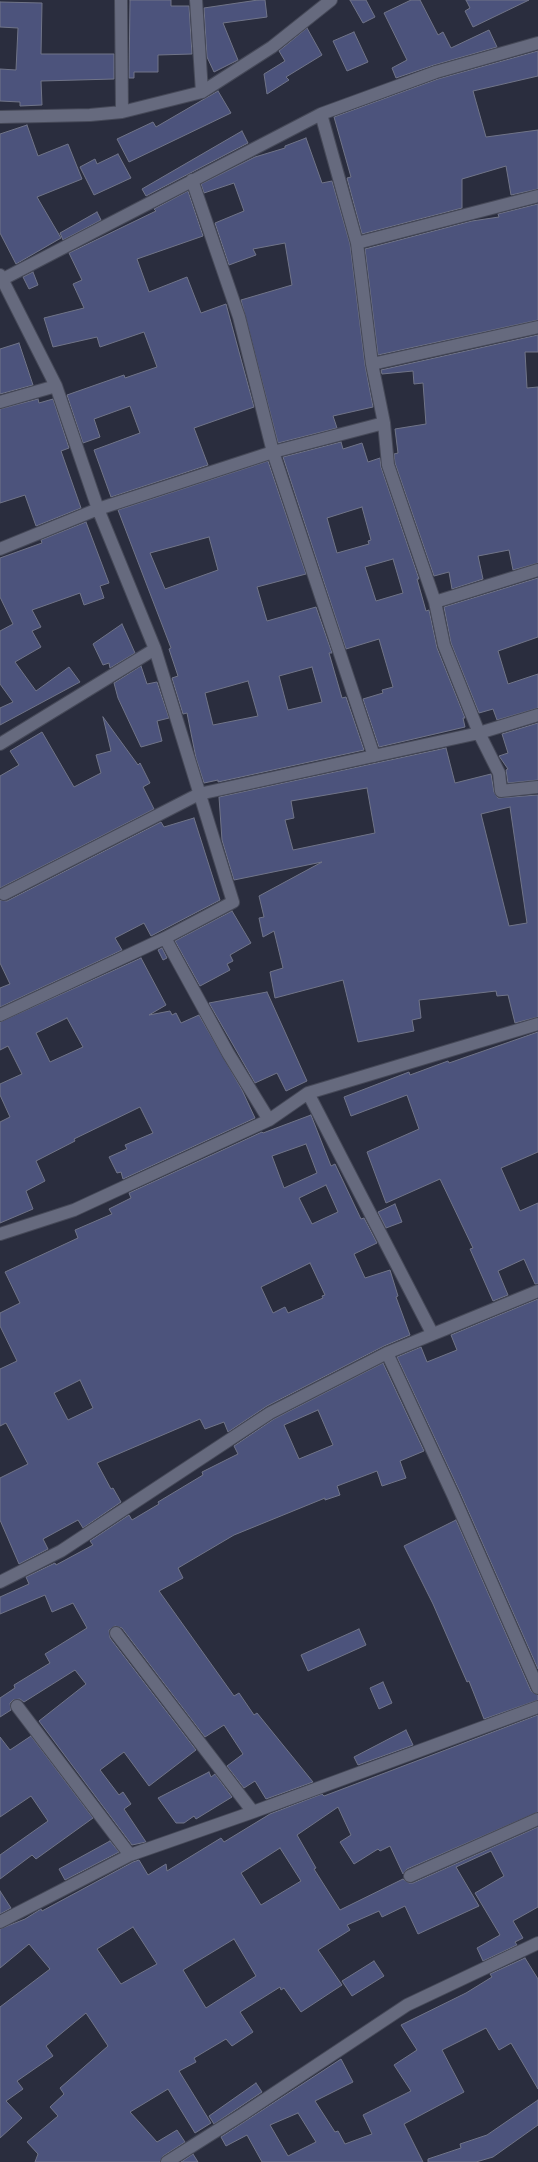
<!DOCTYPE html>
<style>
body{margin:0}
canvas{display:block;background:#2a2d3e}
</style>
<canvas width="538" height="2162"></canvas>
<script>
const ctx = document.querySelector('canvas').getContext('2d');
ctx.lineJoin = 'round';
function fill(path, color) {
  ctx.fillStyle = color;
  ctx.fill(path, 'evenodd');
}
function poly(rows) {
  const path = new Path2D();
  for (const r of rows) {
    path.moveTo(r[0], r[1]);
    for (let i = 2; i < r.length; i += 2) path.lineTo(r[i], r[i + 1]);
  }
  return path;
}
function strokePath(path, color, width, dash) {
  ctx.strokeStyle = color;
  ctx.lineWidth = width;
  ctx.lineCap = dash ? 'butt' : 'round';
  ctx.setLineDash(dash || []);
  ctx.stroke(path);
}
const building = poly([
 [130,0,171,0,171,6,189,6,192,54,158,55,158,72,134,72,134,78,129,78,130,0],
 [258,0,265,0,267,17,223,23,238,60,214,72,207,57,204,8,258,0],
 [350,0,366,0,375,17,363,23,350,0],
 [411,0,420,0,438,35,443,32,451,48,489,30,497,47,434,65,396,78,392,68,407,60,384,13,411,0],
 [466,0,529,0,473,27,465,11,470,8,466,0],
 [0,2,42,3,41,54,114,54,114,79,41,81,42,105,20,106,20,102,0,101,0,69,16,70,18,28,0,27,0,2],
 [307,28,322,55,286,77,289,80,267,94,264,74,285,61,279,51,307,28],
 [354,32,368,62,347,71,333,41,354,32],
 [538,51,538,76,473,91,486,137,538,130,538,189,511,195,506,166,462,179,462,208,362,234,347,178,351,177,334,117,438,79,538,51],
 [218,91,231,113,129,162,117,139,153,122,156,127,218,91],
 [27,125,38,156,68,144,82,179,37,197,61,238,16,264,0,233,0,134,27,125],
 [242,131,248,143,146,196,142,189,242,131],
 [306,138,322,183,332,181,350,244,365,365,373,407,333,416,337,428,278,443,241,300,292,285,285,243,253,249,256,255,229,265,215,223,244,211,234,183,204,193,201,184,255,157,285,148,285,146,306,138],
 [118,154,131,178,94,195,80,167,95,159,97,164,118,154],
 [188,191,203,236,137,259,149,292,187,277,201,313,226,304,254,407,194,428,208,465,111,497,94,450,140,433,130,406,94,419,100,437,83,443,67,395,124,375,125,378,157,367,144,332,100,347,97,337,53,347,44,318,84,308,73,284,82,280,69,253,156,211,154,209,188,191],
 [538,204,538,320,378,355,365,249,472,221,499,217,498,214,538,204],
 [97,212,101,220,63,240,60,233,97,212],
 [33,272,38,285,29,289,23,277,33,272],
 [538,335,538,352,525,352,527,388,538,387,538,563,513,570,509,550,478,556,483,579,452,589,449,572,434,576,395,463,394,454,398,453,395,429,426,424,423,383,414,384,413,371,382,374,381,370,538,335],
 [19,343,33,385,0,394,0,349,19,343],
 [38,399,39,403,53,399,69,448,61,451,81,508,36,526,25,495,0,503,0,409,38,399],
 [341,442,343,449,362,443,368,462,380,458,381,467,419,579,417,579,426,611,429,610,437,648,465,718,463,718,465,727,379,747,363,699,383,693,382,690,393,687,379,639,346,649,283,457,341,442],
 [362,507,371,540,368,541,369,544,337,553,327,518,362,507],
 [393,559,403,593,376,601,365,567,393,559],
 [268,461,306,574,257,587,267,621,316,607,332,653,329,653,342,698,346,697,364,750,218,782,218,780,204,783,196,758,187,713,183,714,172,678,178,676,169,649,171,648,118,510,268,461],
 [209,537,218,570,165,589,150,553,209,537],
 [312,667,322,702,288,710,279,676,312,667],
 [248,681,258,716,213,725,205,693,248,681],
 [86,522,109,583,100,586,104,598,84,605,80,593,32,610,41,627,32,631,41,647,15,662,36,691,69,667,80,682,0,725,0,708,13,702,0,684,0,631,13,624,0,597,0,558,42,543,41,540,86,522],
 [538,578,538,637,498,651,508,684,538,674,538,708,497,720,493,709,479,713,451,643,444,607,538,578],
 [122,624,135,653,110,668,109,663,103,665,93,644,122,624],
 [141,666,147,684,157,682,169,718,157,721,162,741,141,747,118,698,114,683,141,666],
 [103,717,138,765,140,763,150,783,143,787,154,809,0,888,0,776,19,765,10,751,42,732,74,787,101,773,96,755,111,751,103,717],
 [538,723,538,780,508,783,506,770,508,769,499,756,508,753,502,734,538,723],
 [446,748,455,783,491,774,494,792,498,798,538,795,538,1017,515,1023,508,995,497,996,496,991,419,1000,421,1018,412,1020,414,1031,358,1042,343,980,275,998,270,972,283,968,274,931,263,937,259,918,264,917,259,896,322,862,234,880,222,840,219,797,446,748],
 [367,788,375,833,293,850,285,820,294,818,291,801,367,788],
 [510,807,527,923,509,926,481,814,510,807],
 [194,818,220,900,151,936,144,923,115,938,122,950,0,1007,0,988,10,984,0,963,0,900,7,901,161,822,164,827,194,818],
 [232,911,251,943,230,955,233,961,227,964,230,970,200,986,175,941,232,911],
 [162,948,167,958,163,960,158,950,162,948],
 [141,958,166,1005,149,1015,170,1011,172,1015,176,1013,181,1023,199,1015,242,1090,255,1118,123,1179,121,1172,117,1173,109,1157,127,1149,125,1145,153,1133,140,1107,74,1139,75,1141,36,1161,45,1181,26,1191,33,1209,0,1223,0,1122,10,1117,0,1095,0,1084,22,1074,8,1046,0,1050,0,1022,141,958],
 [67,1018,83,1047,50,1062,36,1033,67,1018],
 [267,992,307,1081,286,1091,277,1073,255,1083,209,1003,267,992],
 [538,1032,538,1152,501,1168,520,1211,538,1203,538,1284,535,1284,524,1259,498,1271,508,1295,493,1301,470,1249,473,1248,440,1179,386,1203,367,1152,419,1129,407,1095,351,1116,344,1097,409,1072,410,1075,448,1061,449,1063,538,1032],
 [311,1115,331,1166,335,1164,361,1219,364,1218,377,1243,354,1254,365,1278,390,1270,398,1296,396,1297,410,1335,384,1346,267,1406,228,1432,224,1422,205,1429,200,1419,97,1463,111,1489,113,1488,121,1502,83,1528,78,1520,43,1539,48,1549,19,1564,0,1520,0,1478,28,1464,6,1423,0,1426,0,1369,17,1361,0,1326,0,1313,20,1303,5,1272,78,1238,75,1230,112,1214,109,1209,131,1198,129,1193,262,1132,263,1133,311,1115],
 [306,1144,317,1173,284,1188,272,1156,306,1144],
 [326,1185,338,1212,312,1224,299,1198,326,1185],
 [310,1263,325,1295,322,1296,323,1298,288,1313,285,1307,273,1313,261,1287,310,1263],
 [80,1380,93,1408,68,1420,54,1393,80,1380],
 [395,1204,402,1222,386,1228,378,1212,395,1204],
 [538,1299,538,1669,460,1492,397,1357,421,1347,427,1362,457,1350,451,1335,538,1299],
 [383,1363,424,1451,400,1461,406,1478,382,1486,377,1471,337,1486,340,1495,325,1500,325,1498,234,1535,178,1568,183,1578,159,1591,234,1696,239,1693,254,1715,257,1713,313,1782,266,1799,255,1781,244,1788,227,1766,243,1754,224,1725,205,1737,122,1628,115,1626,109,1630,110,1638,196,1750,149,1786,124,1752,100,1770,119,1795,123,1792,131,1804,124,1809,146,1842,132,1845,39,1721,86,1684,75,1670,24,1702,20,1699,13,1700,10,1703,11,1710,0,1717,0,1698,15,1688,14,1685,50,1663,45,1654,87,1628,73,1603,52,1612,45,1595,0,1614,0,1597,29,1584,26,1577,55,1563,56,1565,93,1545,90,1541,129,1515,132,1520,159,1504,158,1502,203,1475,202,1472,238,1454,234,1446,274,1419,383,1363],
 [318,1410,333,1445,299,1459,284,1425,318,1410],
 [456,1520,531,1691,538,1695,538,1700,484,1719,469,1681,467,1682,433,1604,404,1546,456,1520],
 [359,1629,366,1645,308,1671,301,1655,359,1629],
 [383,1682,392,1703,379,1709,370,1688,383,1682],
 [538,1715,538,1812,407,1869,403,1874,390,1846,380,1851,378,1849,354,1864,340,1842,351,1835,338,1807,297,1835,316,1868,314,1869,340,1910,403,1879,409,1883,413,1883,538,1827,538,1907,513,1921,523,1938,515,1942,517,1945,483,1961,477,1948,500,1935,475,1893,504,1876,491,1851,456,1867,479,1906,418,1934,405,1906,382,1917,379,1911,347,1925,350,1930,318,1950,342,1985,301,2012,284,1988,281,1990,280,1987,240,2012,253,2032,232,2046,226,2039,194,2058,196,2062,179,2071,211,2123,195,2133,168,2089,130,2112,157,2142,177,2130,185,2142,163,2156,160,2162,35,2162,38,2154,27,2142,58,2116,50,2107,64,2094,60,2088,108,2046,86,2013,46,2046,53,2056,17,2081,23,2089,6,2101,22,2118,0,2138,0,2007,50,1969,29,1944,0,1968,0,1929,25,1919,41,1909,42,1911,133,1862,139,1860,148,1875,166,1864,167,1871,221,1838,224,1842,270,1814,322,1794,324,1796,538,1715],
 [280,1848,301,1881,261,1905,241,1873,280,1848],
 [133,1927,157,1964,121,1984,97,1949,133,1927],
 [234,1939,256,1976,206,2008,183,1970,234,1939],
 [406,1730,413,1745,358,1765,354,1757,406,1730],
 [31,1736,93,1818,36,1859,32,1855,0,1879,0,1855,48,1821,31,1796,0,1817,0,1737,10,1750,31,1736],
 [209,1772,211,1777,215,1774,232,1797,196,1819,194,1816,184,1823,176,1823,158,1798,209,1772],
 [110,1841,119,1852,65,1880,59,1869,110,1841],
 [0,1891,11,1908,0,1914,0,1891],
 [525,1958,538,1979,538,2089,511,2043,499,2050,486,2028,442,2050,464,2092,404,2124,423,2162,262,2162,247,2135,226,2146,221,2137,341,2059,353,2082,315,2101,335,2132,338,2131,345,2144,372,2134,363,2115,411,2091,394,2065,417,2050,401,2025,466,1993,492,1977,490,1974,525,1958],
 [298,2113,316,2142,288,2156,270,2125,298,2113],
 [374,1961,384,1976,352,1996,342,1981,374,1961],
 [256,2083,262,2092,214,2124,209,2116,256,2083],
 [538,2100,538,2125,493,2157,476,2162,428,2162,428,2159,461,2148,460,2144,487,2135,538,2100],
 [193,2154,198,2162,181,2162,193,2154]
]);
fill(building, '#4c537c');
strokePath(building, '#707488', 1);
const minor = poly([
 [121,0,122,112],
 [196,0,202,92],
 [321,114,357,243,372,364,384,423,388,465,435,602,444,645,479,733,499,773,501,791,538,787],
 [0,117,90,115,122,112,202,92,272,47,331,0],
 [192,180,239,317,273,452,374,756],
 [357,243,538,196],
 [0,275,56,386,98,509,155,649,233,902,165,938,0,1015],
 [3,279,321,114,436,72,538,43],
 [372,364,538,327],
 [0,402,56,386],
 [0,549,98,509,273,452,384,423],
 [435,602,538,570],
 [0,744,155,649],
 [4,894,199,794,479,733,538,715],
 [165,938,228,1053,269,1120],
 [308,1093,432,1333],
 [0,1234,74,1210,269,1120,308,1093,538,1024],
 [387,1353,453,1495,538,1688],
 [0,1582,61,1551,270,1413,387,1353,538,1291],
 [116,1633,253,1812],
 [17,1706,130,1855],
 [410,1876,538,1819],
 [0,1922,130,1855,253,1812,538,1707],
 [167,2162,243,2114,407,2005,538,1943]
]);
strokePath(minor, '#464958', 14);
strokePath(minor, '#666a7e', 12);
</script>
